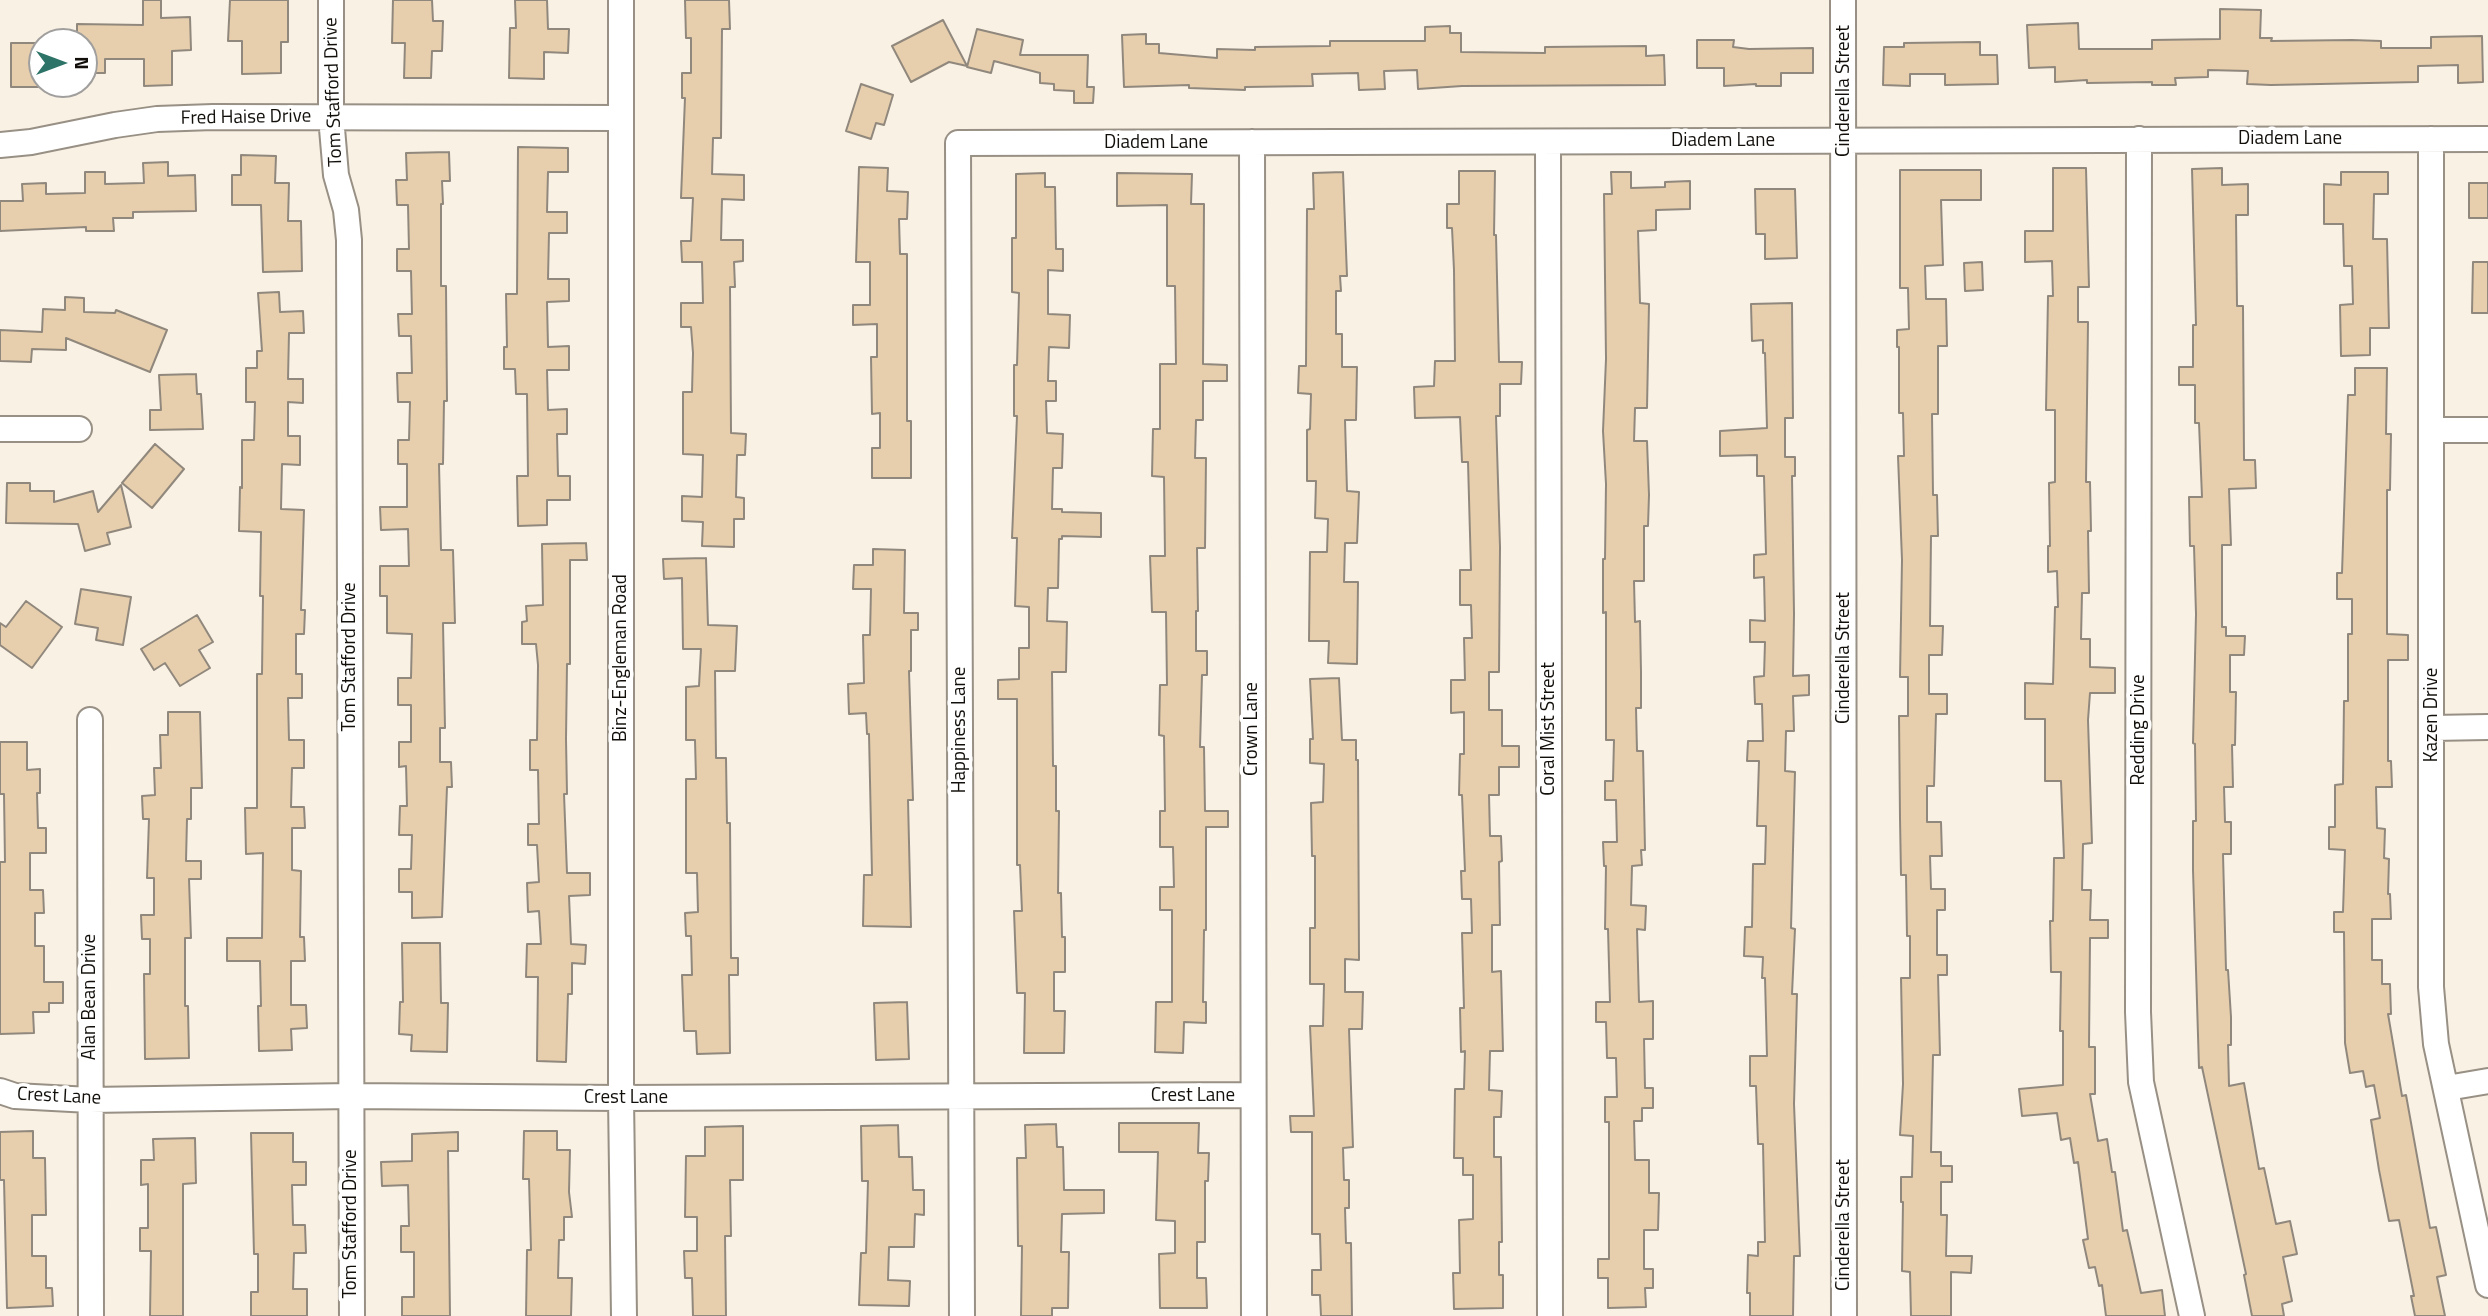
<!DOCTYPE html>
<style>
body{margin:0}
#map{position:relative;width:2488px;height:1316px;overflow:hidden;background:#faf1e5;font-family:"Titillium Web",sans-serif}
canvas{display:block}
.north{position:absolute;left:28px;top:28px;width:70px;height:70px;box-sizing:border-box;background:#fff;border:2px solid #a09f9d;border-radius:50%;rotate:90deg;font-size:19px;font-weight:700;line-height:28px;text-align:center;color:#120f0b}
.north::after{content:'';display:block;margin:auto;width:24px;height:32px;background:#2d7368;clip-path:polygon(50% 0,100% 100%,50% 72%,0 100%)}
</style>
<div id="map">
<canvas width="2488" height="1316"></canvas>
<div class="north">N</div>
</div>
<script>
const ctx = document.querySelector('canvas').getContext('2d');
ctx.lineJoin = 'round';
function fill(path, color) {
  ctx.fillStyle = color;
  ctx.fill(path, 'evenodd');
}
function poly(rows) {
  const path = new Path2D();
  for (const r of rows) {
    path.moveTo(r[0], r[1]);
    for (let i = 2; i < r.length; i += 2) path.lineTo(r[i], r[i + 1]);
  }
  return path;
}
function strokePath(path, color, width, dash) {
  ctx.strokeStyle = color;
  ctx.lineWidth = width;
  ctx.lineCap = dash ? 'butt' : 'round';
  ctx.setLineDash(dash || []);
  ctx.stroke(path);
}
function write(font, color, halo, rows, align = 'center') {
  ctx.font = font + ' "Titillium Web",sans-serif';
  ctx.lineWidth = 7;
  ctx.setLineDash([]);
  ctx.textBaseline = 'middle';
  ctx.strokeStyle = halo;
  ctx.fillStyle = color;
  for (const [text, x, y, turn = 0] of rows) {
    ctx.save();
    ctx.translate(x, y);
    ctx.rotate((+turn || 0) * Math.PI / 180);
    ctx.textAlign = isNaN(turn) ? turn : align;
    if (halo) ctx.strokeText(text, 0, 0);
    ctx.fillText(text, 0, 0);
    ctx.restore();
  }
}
const building = poly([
 [143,0,161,0,161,18,190,17,191,50,172,51,172,85,144,86,144,59,105,59,105,73,84,73,84,42,77,42,77,24,143,25,143,0],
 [230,0,288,0,288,42,281,42,281,73,242,74,242,41,228,41,230,0],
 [393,0,432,0,433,21,443,21,442,51,432,51,431,78,404,78,405,43,392,43,393,0],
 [515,0,547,0,548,29,569,29,568,53,544,52,544,79,509,78,510,28,516,28,515,0],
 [685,0,729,0,730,29,722,29,721,138,713,138,712,174,744,175,744,200,722,199,721,240,743,240,743,261,734,262,735,287,730,287,731,433,746,434,745,455,737,455,736,497,744,498,744,519,734,519,734,547,702,546,703,522,682,521,682,496,702,497,703,455,683,454,683,392,692,392,693,353,691,327,681,327,681,303,703,303,702,262,682,262,681,241,691,241,693,198,681,198,685,98,682,98,682,73,691,73,691,38,686,38,685,0],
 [2220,9,2261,10,2260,38,2272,38,2271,41,2352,40,2381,41,2381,48,2431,48,2431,37,2482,36,2483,82,2458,83,2458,65,2418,66,2418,82,2271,85,2247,84,2248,71,2208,70,2208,77,2175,78,2176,85,2152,85,2152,82,2087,83,2087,80,2055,82,2055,67,2029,68,2027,25,2078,23,2079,49,2152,49,2152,40,2220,39,2220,9],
 [943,20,967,66,949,62,911,82,892,46,943,20],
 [1450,26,1450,33,1461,33,1461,52,1545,53,1545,47,1646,46,1646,56,1664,55,1665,85,1462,86,1418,89,1417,70,1384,71,1385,89,1359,90,1358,73,1312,74,1313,86,1245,87,1245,90,1189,88,1189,85,1124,87,1122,35,1146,34,1146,44,1159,44,1159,53,1217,58,1217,49,1255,50,1255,47,1330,46,1330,41,1425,41,1425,27,1450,26],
 [977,29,1023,40,1020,55,1088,55,1087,87,1094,87,1093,103,1074,103,1074,91,1054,90,1054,84,1040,83,1040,73,994,61,991,73,967,67,977,29],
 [1697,40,1734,40,1733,47,1749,49,1813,48,1813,73,1781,73,1781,86,1756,86,1756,84,1724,86,1724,68,1697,68,1697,40],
 [1980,42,1980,55,1997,55,1998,84,1945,85,1945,74,1910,74,1910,86,1883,85,1884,47,1904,47,1904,43,1980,42],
 [11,43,42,43,42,73,38,73,38,87,11,87,11,43],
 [861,84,893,95,884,125,876,123,871,139,846,131,861,84],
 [518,147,568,148,568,172,548,172,547,212,567,212,567,233,549,233,548,279,569,279,569,301,547,302,548,347,569,346,569,370,547,370,548,410,567,409,567,434,557,434,558,476,570,476,570,500,547,500,547,525,518,526,517,476,528,476,527,394,516,394,515,369,504,369,504,347,507,347,506,294,517,294,518,147],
 [449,152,450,181,442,181,443,204,441,204,441,286,446,286,447,401,444,401,443,464,439,464,441,550,453,550,455,623,443,623,445,728,440,728,440,762,451,762,452,787,447,787,442,917,412,918,412,892,399,892,399,869,411,869,412,835,399,835,400,806,407,806,406,766,399,767,399,742,411,742,411,705,398,705,398,678,411,678,412,634,387,633,387,596,380,596,380,566,409,566,408,529,381,530,380,507,407,507,407,464,398,464,398,440,409,440,410,402,398,402,397,373,412,373,411,336,399,336,398,314,412,314,411,271,397,271,397,249,409,249,408,205,397,205,396,180,407,180,406,153,449,152],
 [241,155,276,156,275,183,289,183,288,221,301,221,302,271,263,272,261,205,232,205,232,175,241,175,241,155],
 [168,162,168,176,195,175,196,211,133,212,133,218,113,218,114,231,86,231,86,227,0,231,0,201,23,201,22,184,46,183,46,194,85,193,85,172,105,172,105,184,144,183,143,163,168,162],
 [859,167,888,168,887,191,908,192,907,219,899,219,900,254,907,254,907,421,911,421,911,478,872,478,872,448,880,448,880,413,872,414,871,357,877,357,877,324,853,325,853,305,870,305,870,262,856,262,859,167],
 [2053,168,2086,168,2089,287,2078,287,2078,322,2088,322,2086,482,2090,482,2091,531,2088,531,2089,593,2082,593,2081,639,2090,639,2090,667,2115,668,2115,693,2090,693,2088,720,2092,843,2083,844,2082,890,2091,890,2090,920,2108,920,2108,938,2090,938,2089,1047,2095,1047,2095,1094,2090,1094,2098,1141,2107,1139,2112,1172,2115,1172,2123,1231,2127,1230,2141,1293,2162,1290,2165,1316,2106,1316,2102,1285,2099,1286,2095,1267,2089,1268,2083,1240,2088,1239,2078,1162,2074,1163,2070,1138,2061,1140,2057,1113,2022,1116,2019,1089,2063,1085,2063,1031,2060,1031,2061,972,2051,972,2050,921,2053,921,2054,858,2064,858,2061,781,2045,781,2045,719,2025,719,2025,683,2053,684,2055,607,2058,607,2057,571,2048,572,2048,546,2050,546,2049,483,2055,482,2055,410,2046,410,2048,296,2053,296,2052,261,2025,262,2025,231,2053,231,2053,168],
 [2222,168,2222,185,2248,184,2248,215,2236,215,2237,306,2243,306,2244,460,2255,460,2256,488,2229,489,2231,545,2222,545,2222,627,2226,627,2226,636,2245,636,2244,655,2230,655,2230,692,2236,692,2235,745,2232,745,2233,787,2224,787,2225,822,2231,822,2231,854,2223,854,2226,970,2228,970,2231,1017,2231,1045,2228,1045,2229,1086,2244,1083,2259,1169,2264,1168,2276,1224,2290,1221,2297,1254,2283,1257,2292,1301,2282,1304,2284,1316,2252,1316,2244,1275,2246,1274,2202,1067,2199,1068,2193,870,2193,821,2196,821,2195,744,2193,743,2196,614,2194,546,2190,546,2189,497,2202,497,2199,423,2195,423,2195,385,2179,385,2179,367,2193,367,2193,325,2196,325,2192,169,2222,168],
 [1900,170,1981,170,1981,200,1941,200,1943,265,1925,266,1926,299,1946,299,1947,346,1938,346,1938,414,1932,414,1933,495,1937,495,1938,536,1931,536,1930,626,1943,626,1942,655,1929,655,1929,694,1947,694,1947,714,1936,714,1934,786,1927,786,1927,822,1941,822,1942,856,1930,856,1931,889,1945,889,1945,910,1937,910,1937,955,1947,955,1947,975,1938,975,1940,1055,1933,1055,1931,1152,1941,1152,1941,1166,1952,1166,1952,1182,1941,1182,1941,1215,1947,1215,1946,1256,1972,1256,1971,1273,1951,1272,1951,1316,1911,1316,1910,1272,1902,1271,1903,1202,1901,1202,1901,1177,1912,1177,1913,1136,1900,1135,1903,1084,1901,978,1910,978,1910,936,1907,936,1906,875,1901,875,1900,818,1899,716,1908,716,1908,677,1900,677,1902,560,1898,456,1904,456,1903,413,1899,413,1899,347,1897,347,1897,330,1909,329,1908,288,1900,288,1900,170],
 [1459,171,1495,171,1494,235,1496,235,1499,362,1522,362,1521,384,1500,384,1500,416,1496,416,1500,547,1499,672,1489,672,1489,710,1502,710,1502,746,1519,746,1519,767,1499,767,1499,795,1489,795,1490,836,1501,836,1502,861,1499,862,1500,925,1492,925,1492,972,1501,971,1503,1051,1490,1051,1489,1090,1502,1091,1501,1117,1494,1117,1494,1157,1501,1157,1502,1242,1499,1242,1499,1275,1503,1275,1503,1308,1454,1309,1453,1273,1460,1273,1459,1220,1473,1219,1473,1175,1463,1175,1463,1158,1454,1158,1455,1089,1464,1089,1465,1051,1461,1052,1460,1008,1464,1008,1462,933,1472,933,1471,899,1462,899,1461,871,1465,871,1462,795,1459,795,1460,754,1464,754,1464,712,1451,713,1451,680,1465,680,1464,638,1472,638,1471,605,1460,605,1460,570,1471,570,1468,462,1462,462,1460,417,1415,418,1414,387,1434,386,1435,361,1455,361,1454,270,1452,228,1447,228,1447,204,1459,204,1459,171],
 [1343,172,1347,276,1340,276,1341,291,1336,291,1336,334,1342,334,1342,367,1357,367,1356,420,1345,420,1347,491,1359,492,1357,543,1345,543,1344,582,1358,582,1357,664,1328,663,1329,641,1309,641,1310,552,1327,552,1328,519,1315,518,1316,481,1307,481,1307,430,1310,429,1311,394,1298,393,1299,366,1306,366,1307,209,1314,209,1313,173,1343,172],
 [1611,172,1631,172,1631,188,1665,187,1665,182,1690,181,1690,209,1656,210,1656,230,1638,231,1640,303,1649,304,1647,408,1635,408,1634,441,1647,441,1649,495,1648,526,1644,526,1644,581,1634,581,1635,622,1640,621,1641,672,1641,708,1636,708,1637,751,1643,751,1645,850,1641,850,1642,865,1632,866,1631,905,1646,906,1645,930,1637,929,1639,1002,1653,1001,1653,1039,1644,1039,1645,1088,1653,1088,1653,1108,1642,1108,1642,1121,1634,1121,1635,1160,1649,1160,1649,1193,1659,1193,1658,1230,1644,1230,1644,1269,1653,1269,1653,1288,1645,1288,1646,1307,1608,1308,1608,1278,1598,1278,1598,1259,1609,1259,1609,1122,1605,1122,1605,1097,1617,1097,1616,1058,1607,1058,1606,1022,1596,1022,1596,1002,1610,1002,1608,929,1605,929,1606,866,1604,866,1603,842,1617,842,1616,800,1605,800,1605,781,1613,781,1614,740,1606,740,1606,612,1603,613,1603,559,1605,559,1606,484,1603,431,1606,359,1604,194,1612,194,1611,172],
 [2341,172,2388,172,2388,194,2374,194,2373,239,2387,239,2389,328,2370,328,2370,355,2341,356,2340,305,2353,304,2352,266,2344,266,2343,224,2324,224,2324,184,2341,185,2341,172],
 [1045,173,1045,187,1055,187,1056,249,1063,249,1063,271,1048,270,1048,314,1070,315,1069,348,1049,347,1048,381,1056,381,1056,401,1046,401,1047,433,1063,434,1062,468,1053,468,1052,509,1062,509,1062,512,1101,513,1101,537,1062,536,1062,539,1059,539,1058,588,1048,588,1047,621,1067,622,1066,672,1052,672,1053,766,1056,766,1056,811,1059,811,1058,893,1061,893,1062,937,1065,937,1065,972,1054,972,1054,1011,1065,1011,1064,1053,1024,1053,1025,993,1017,993,1014,911,1022,911,1020,865,1017,865,1017,699,998,699,998,680,1019,679,1019,648,1029,648,1029,607,1015,606,1017,538,1012,538,1017,416,1014,416,1014,365,1017,365,1019,293,1012,292,1012,238,1016,238,1016,174,1045,173],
 [1117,173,1192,174,1191,204,1204,204,1203,364,1227,365,1227,381,1203,381,1203,420,1196,420,1195,458,1206,458,1205,548,1197,548,1198,611,1196,611,1196,651,1207,651,1207,675,1202,675,1200,747,1204,747,1205,811,1228,811,1228,827,1206,827,1206,930,1204,930,1203,1002,1206,1002,1206,1023,1184,1022,1183,1053,1155,1052,1156,1002,1172,1002,1172,910,1160,910,1160,887,1174,887,1173,847,1160,847,1160,811,1165,811,1164,736,1159,735,1160,685,1167,685,1166,612,1152,612,1150,556,1165,556,1164,477,1152,476,1153,429,1160,429,1160,364,1176,364,1175,286,1167,286,1167,205,1117,206,1117,173],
 [2469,183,2488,183,2488,218,2469,218,2469,183],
 [1755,189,1795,189,1797,258,1765,259,1765,234,1756,234,1755,189],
 [1982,262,1983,290,1965,291,1964,263,1982,262],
 [2473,262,2488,262,2488,313,2472,313,2473,262],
 [279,292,280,312,303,311,304,333,289,333,288,379,303,379,303,403,288,402,288,436,300,436,300,465,282,464,281,509,304,510,301,610,305,610,304,634,296,634,296,674,302,674,302,698,288,698,289,740,304,740,304,768,292,768,291,807,304,807,305,828,292,828,292,870,301,871,300,937,304,937,305,961,291,961,291,1005,306,1005,307,1028,291,1029,292,1050,259,1051,258,1006,261,1006,260,961,227,961,227,938,262,938,263,853,246,854,245,808,257,808,257,674,262,674,263,596,260,596,261,532,239,531,240,487,242,488,242,440,254,440,255,402,246,402,246,368,257,368,257,351,262,351,258,293,279,292],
 [65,297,84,298,84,312,115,313,116,310,167,330,150,372,66,338,66,350,32,349,31,362,0,361,0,330,42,332,43,309,65,310,65,297],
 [1792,303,1793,418,1785,418,1785,457,1795,457,1795,476,1792,476,1794,614,1793,676,1809,675,1809,695,1793,696,1794,731,1786,731,1785,771,1795,772,1791,928,1795,929,1792,994,1797,994,1794,1104,1800,1256,1794,1256,1793,1316,1750,1316,1750,1293,1747,1293,1748,1255,1758,1256,1758,1242,1765,1242,1763,1144,1758,1144,1756,1086,1750,1086,1750,1056,1767,1056,1765,978,1762,978,1763,957,1744,956,1745,927,1752,927,1753,864,1765,864,1766,826,1757,826,1759,761,1747,761,1748,741,1763,741,1762,704,1755,704,1754,677,1764,676,1765,642,1750,642,1750,620,1765,621,1764,577,1754,578,1754,555,1766,554,1764,476,1757,476,1757,455,1720,456,1720,431,1767,428,1765,353,1763,353,1763,340,1752,341,1751,304,1792,303],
 [2355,368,2387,368,2386,434,2391,434,2390,490,2387,490,2387,634,2408,635,2408,660,2388,660,2388,761,2391,761,2392,787,2376,787,2377,828,2385,829,2384,858,2389,859,2388,894,2390,894,2391,919,2372,919,2372,960,2382,960,2382,984,2390,984,2391,1014,2388,1014,2402,1096,2406,1095,2430,1228,2436,1227,2446,1275,2437,1277,2445,1316,2415,1316,2411,1296,2414,1296,2399,1220,2389,1221,2379,1170,2371,1120,2380,1118,2374,1085,2366,1087,2363,1071,2350,1073,2345,1043,2344,932,2334,932,2334,912,2343,912,2345,850,2329,849,2329,827,2335,827,2335,785,2343,784,2344,701,2348,701,2348,634,2352,634,2352,599,2337,599,2337,573,2342,573,2348,395,2355,395,2355,368],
 [196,374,197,394,201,394,203,429,150,430,150,410,161,410,159,375,196,374],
 [155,444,184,469,152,508,122,483,155,444],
 [7,483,30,483,30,491,54,491,54,502,93,491,98,512,121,485,131,527,107,533,110,544,85,551,78,524,6,523,7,483],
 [586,543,587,560,570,560,570,664,567,664,566,739,567,794,564,794,567,873,590,873,590,895,569,896,571,944,586,945,585,964,572,963,572,994,568,994,566,1062,537,1061,538,977,526,977,527,944,541,944,539,911,528,912,527,883,539,882,537,845,528,845,528,824,539,824,538,770,530,770,530,740,537,740,538,665,536,644,522,644,522,622,527,621,526,606,543,605,542,544,586,543],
 [873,549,905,550,904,613,918,613,918,630,911,630,911,671,909,671,913,800,908,800,911,927,863,926,864,875,872,875,869,734,867,734,866,713,849,714,848,684,864,683,863,635,870,635,871,589,853,589,854,565,873,565,873,549],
 [706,558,708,625,737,626,735,671,715,671,716,758,726,758,727,823,730,823,731,958,738,958,738,975,729,975,730,1053,697,1054,696,1031,684,1031,682,975,692,975,691,936,686,936,685,913,698,912,697,873,686,873,686,779,696,779,695,740,686,740,686,687,699,686,701,649,683,649,682,578,664,579,663,559,706,558],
 [81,589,131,597,123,645,96,640,98,628,75,624,81,589],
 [26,601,62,627,32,668,0,645,0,623,6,627,26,601],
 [197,615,213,642,199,650,210,668,180,686,165,663,154,670,141,649,197,615],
 [1339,678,1342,740,1356,740,1356,760,1358,760,1359,960,1345,959,1345,992,1363,992,1362,1029,1349,1029,1353,1147,1343,1148,1344,1180,1349,1180,1349,1208,1345,1208,1346,1243,1351,1243,1352,1316,1321,1316,1320,1295,1312,1295,1312,1270,1321,1270,1320,1234,1312,1234,1312,1132,1291,1132,1290,1116,1314,1116,1310,1026,1323,1026,1324,984,1310,984,1310,928,1315,928,1315,856,1312,856,1311,803,1323,802,1324,764,1310,763,1310,739,1313,739,1310,679,1339,678],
 [168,712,200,712,202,788,191,788,191,819,187,819,186,861,201,861,201,879,189,879,191,938,185,938,185,1006,188,1006,189,1058,145,1059,144,974,150,974,150,939,142,939,141,915,154,915,154,878,147,878,149,819,143,819,142,796,155,795,154,768,161,768,160,735,168,735,168,712],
 [0,742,27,742,27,770,40,769,40,793,37,793,38,828,46,828,46,853,30,853,30,890,43,890,44,913,35,913,35,946,44,946,44,982,63,982,63,1003,49,1003,49,1012,33,1012,34,1033,0,1034,0,862,5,862,4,794,0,794,0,742],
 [402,943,440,943,441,1003,448,1003,447,1052,411,1051,412,1035,399,1034,400,1002,403,1002,402,943],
 [907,1002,909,1059,876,1060,874,1003,907,1002],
 [1119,1123,1199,1123,1198,1153,1209,1153,1208,1181,1205,1181,1205,1242,1197,1242,1197,1278,1206,1278,1207,1308,1160,1308,1159,1254,1175,1253,1175,1221,1156,1220,1158,1152,1119,1152,1119,1123],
 [1056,1124,1057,1147,1063,1147,1064,1190,1104,1190,1104,1213,1062,1214,1061,1252,1069,1252,1068,1308,1052,1308,1052,1316,1021,1316,1022,1246,1018,1246,1017,1158,1026,1158,1025,1125,1056,1124],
 [898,1125,899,1157,912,1157,913,1190,924,1190,924,1215,915,1214,914,1247,889,1247,888,1280,910,1281,909,1306,859,1305,861,1253,866,1253,868,1181,862,1181,861,1126,898,1125],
 [743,1126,743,1180,730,1180,731,1236,725,1236,726,1316,693,1316,692,1278,685,1278,684,1251,697,1251,697,1217,685,1217,686,1156,705,1156,705,1127,743,1126],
 [33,1131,33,1158,45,1158,46,1215,32,1215,32,1256,46,1256,46,1288,52,1288,53,1306,7,1308,4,1180,0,1180,0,1132,33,1131],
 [524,1131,557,1131,557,1150,570,1150,569,1192,572,1217,564,1217,564,1240,559,1240,558,1278,572,1278,571,1316,526,1316,527,1250,531,1250,529,1179,523,1179,524,1131],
 [458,1132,458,1151,448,1151,450,1316,402,1316,402,1297,414,1297,414,1252,401,1252,401,1226,409,1226,408,1185,382,1186,381,1162,412,1161,412,1134,458,1132],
 [251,1133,293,1133,293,1162,306,1162,306,1185,292,1185,293,1225,305,1225,306,1253,294,1253,293,1289,307,1289,307,1316,251,1316,251,1292,258,1292,258,1254,254,1254,251,1133],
 [195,1138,196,1183,183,1184,183,1316,150,1316,151,1251,140,1251,140,1228,148,1228,148,1184,141,1185,141,1160,154,1160,153,1139,195,1138]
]);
fill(building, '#e7cfad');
strokePath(building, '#91887d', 2);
const minor = poly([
 [331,0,331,117,336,175,346,210,349,240,352,1316],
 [621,0,621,1098,624,1316],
 [1843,0,1844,1316],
 [2139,139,2138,1012,2141,1082,2192,1316],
 [2431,139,2431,987,2436,1044,2488,1285],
 [1252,142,1254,1316],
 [1548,142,1550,1316],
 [0,145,31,142,115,125,157,119,213,117,621,118],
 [0,429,79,429],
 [2432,430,2488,430],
 [90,720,91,1316],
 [2432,728,2488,727],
 [2447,1088,2488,1081],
 [0,1091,15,1096,90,1100,351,1096,621,1098,1253,1095],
 [962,1316,958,143,2488,139]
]);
strokePath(minor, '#989084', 28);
strokePath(minor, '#fff', 24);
write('19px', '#120f0b', '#fff', [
 ["Cinderella Street",1844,91,-90],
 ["Tom Stafford Drive",334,92,-92],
 ["Fred Haise Drive",246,118,-1],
 ["Diadem Lane",2290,139],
 ["Diadem Lane",1723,141],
 ["Diadem Lane",1156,143],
 ["Tom Stafford Drive",350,657,-90],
 ["Binz-Engleman Road",621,658,-90],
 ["Cinderella Street",1844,658,-90],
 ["Kazen Drive",2432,715,-90],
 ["Crown Lane",1252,729,-90],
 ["Coral Mist Street",1549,729,-90],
 ["Happiness Lane",960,730,-90],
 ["Redding Drive",2139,730,-90],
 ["Alan Bean Drive",90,997,-90],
 ["Crest Lane",1193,1096],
 ["Crest Lane",59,1097,3],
 ["Crest Lane",626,1098],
 ["Tom Stafford Drive",351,1224,-90],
 ["Cinderella Street",1844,1225,-90]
]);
</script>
